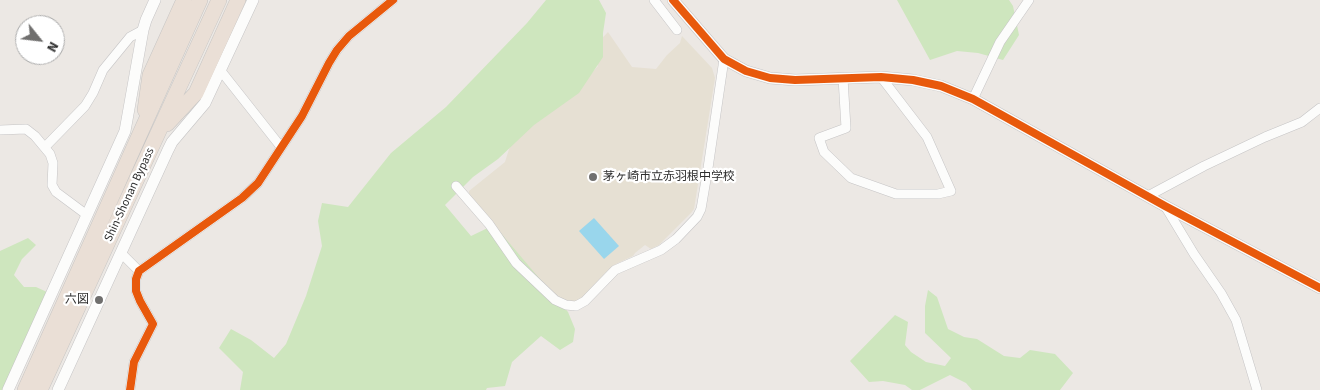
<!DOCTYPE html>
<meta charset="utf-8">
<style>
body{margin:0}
#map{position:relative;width:1320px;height:390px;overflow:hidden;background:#ece8e4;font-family:"Source Sans 3",sans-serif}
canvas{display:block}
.north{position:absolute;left:15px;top:15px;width:50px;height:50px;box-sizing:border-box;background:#fff;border:1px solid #ababab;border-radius:50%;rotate:119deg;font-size:14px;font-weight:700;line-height:20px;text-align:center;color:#2e2e2e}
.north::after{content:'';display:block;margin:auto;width:18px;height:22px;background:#706f6e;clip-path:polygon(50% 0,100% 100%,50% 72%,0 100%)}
</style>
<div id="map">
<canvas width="1320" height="390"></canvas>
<div class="north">N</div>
</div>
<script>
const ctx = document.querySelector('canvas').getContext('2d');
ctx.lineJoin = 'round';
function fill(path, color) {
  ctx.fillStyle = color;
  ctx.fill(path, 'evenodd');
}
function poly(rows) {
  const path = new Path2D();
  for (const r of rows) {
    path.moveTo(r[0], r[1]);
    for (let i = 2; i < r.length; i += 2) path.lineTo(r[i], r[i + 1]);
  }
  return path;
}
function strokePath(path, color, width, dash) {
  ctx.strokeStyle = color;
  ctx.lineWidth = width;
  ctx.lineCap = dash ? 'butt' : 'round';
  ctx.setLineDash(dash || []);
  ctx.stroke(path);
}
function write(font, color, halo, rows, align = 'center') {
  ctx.font = font + ' "Source Sans 3","Noto Sans JP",sans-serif';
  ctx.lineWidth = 4.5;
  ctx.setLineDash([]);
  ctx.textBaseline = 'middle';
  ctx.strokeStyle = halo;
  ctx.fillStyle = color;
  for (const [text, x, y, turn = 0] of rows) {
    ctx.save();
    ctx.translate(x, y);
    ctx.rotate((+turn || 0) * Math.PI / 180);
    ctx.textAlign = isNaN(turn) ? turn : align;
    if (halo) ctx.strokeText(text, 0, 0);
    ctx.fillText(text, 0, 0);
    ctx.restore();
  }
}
fill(poly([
 [608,32,632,67,656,69,667,55,680,43,682,36,712,68,715,78,694,209,691,213,659,245,651,249,645,245,635,253,633,256,616,264,605,273,581,300,567,302,559,298,519,261,469,197,469,191,505,162,510,146,530,122,573,93,598,66,588,53]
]), '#e6e0d3');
fill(poly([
 [546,0,599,0,606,13,603,33,603,57,579,93,534,125,498,159,473,177,445,205,471,236,494,225,568,312,575,329,573,342,560,350,541,336,512,362,505,386,487,388,486,390,240,390,243,372,219,348,231,329,251,340,274,358,286,344,306,296,322,246,318,221,322,203,348,207,391,153,446,107,527,23],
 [897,0,1009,0,1013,6,1019,35,1003,60,978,53,957,51,930,60],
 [28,238,36,245,22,259,14,275,24,287,36,287,47,292,3,390,0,390,0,251],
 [928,290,937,297,948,329,964,337,977,339,1004,356,1020,358,1030,350,1055,354,1073,373,1060,390,972,390,966,383,950,375,920,390,912,390,905,385,883,381,869,382,850,361,895,315,908,322,905,345,911,352,926,362,945,366,951,358,925,333,925,306]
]), '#cee6be');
fill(poly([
 [594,218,619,246,604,259,579,231]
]), '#99d6ec');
const street = poly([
 [654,0,677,30],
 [221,71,281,147],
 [843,78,846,128,819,138,824,152,851,178,896,194,938,194,951,191,927,137,881,77],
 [973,99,1000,42,1029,0],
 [0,130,26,129,35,136,50,154,53,163,52,185,56,192,87,215],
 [45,147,85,106,93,93,103,70,130,37,143,30],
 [456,186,489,224,516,263,555,300,566,305,576,306,585,301,615,270,661,250,676,239,697,217,701,209,708,168,724,59],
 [1148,196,1204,166,1265,137,1302,122,1320,108],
 [1165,206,1194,254,1221,293,1236,320,1257,390],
 [121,253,139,271],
 [130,390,134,362,153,324,140,301,136,291,136,279,139,271,242,198,258,183,302,116,329,63,337,50,349,36,393,0]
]);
const secondary = poly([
 [673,0,724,59,746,71,770,78,795,80,881,77,913,80,941,86,973,99,1165,206,1320,288],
 [8,390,125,131,143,30,146,20,155,0],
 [58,390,168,150,172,142,205,103,253,0]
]);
const highway = poly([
 [145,110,150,75,184,0],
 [167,124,196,93,238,0],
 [25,390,200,0],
 [40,390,219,0]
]);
strokePath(street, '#c5c4c5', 10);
strokePath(secondary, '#c5c4c5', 12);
strokePath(highway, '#c6c5c4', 16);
strokePath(street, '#fcfcfb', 9);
strokePath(secondary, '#fcfcfb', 11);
strokePath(highway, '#eadfd6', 15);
strokePath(poly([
 [673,0,724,59,746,71,770,78,795,80,881,77,913,80,941,86,973,99,1165,206,1320,288],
 [130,390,134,362,153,324,140,301,136,291,136,279,139,271,242,198,258,183,302,116,329,63,337,50,349,36,393,0]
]), '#e8590c', 8);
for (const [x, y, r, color] of [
 [593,177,5,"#706f6e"],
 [99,300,5,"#706f6e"]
]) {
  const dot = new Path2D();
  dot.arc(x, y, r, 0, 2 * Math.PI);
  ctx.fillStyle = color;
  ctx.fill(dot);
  strokePath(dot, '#fff', 2);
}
write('12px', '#2e2e2e', '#fff', [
 ["茅ヶ崎市立赤羽根中学校",603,177],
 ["六図",89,300,"right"]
], 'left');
write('12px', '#2e2e2e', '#fff', [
 ["Shin-Shonan Bypass",130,195,-65]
]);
</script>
